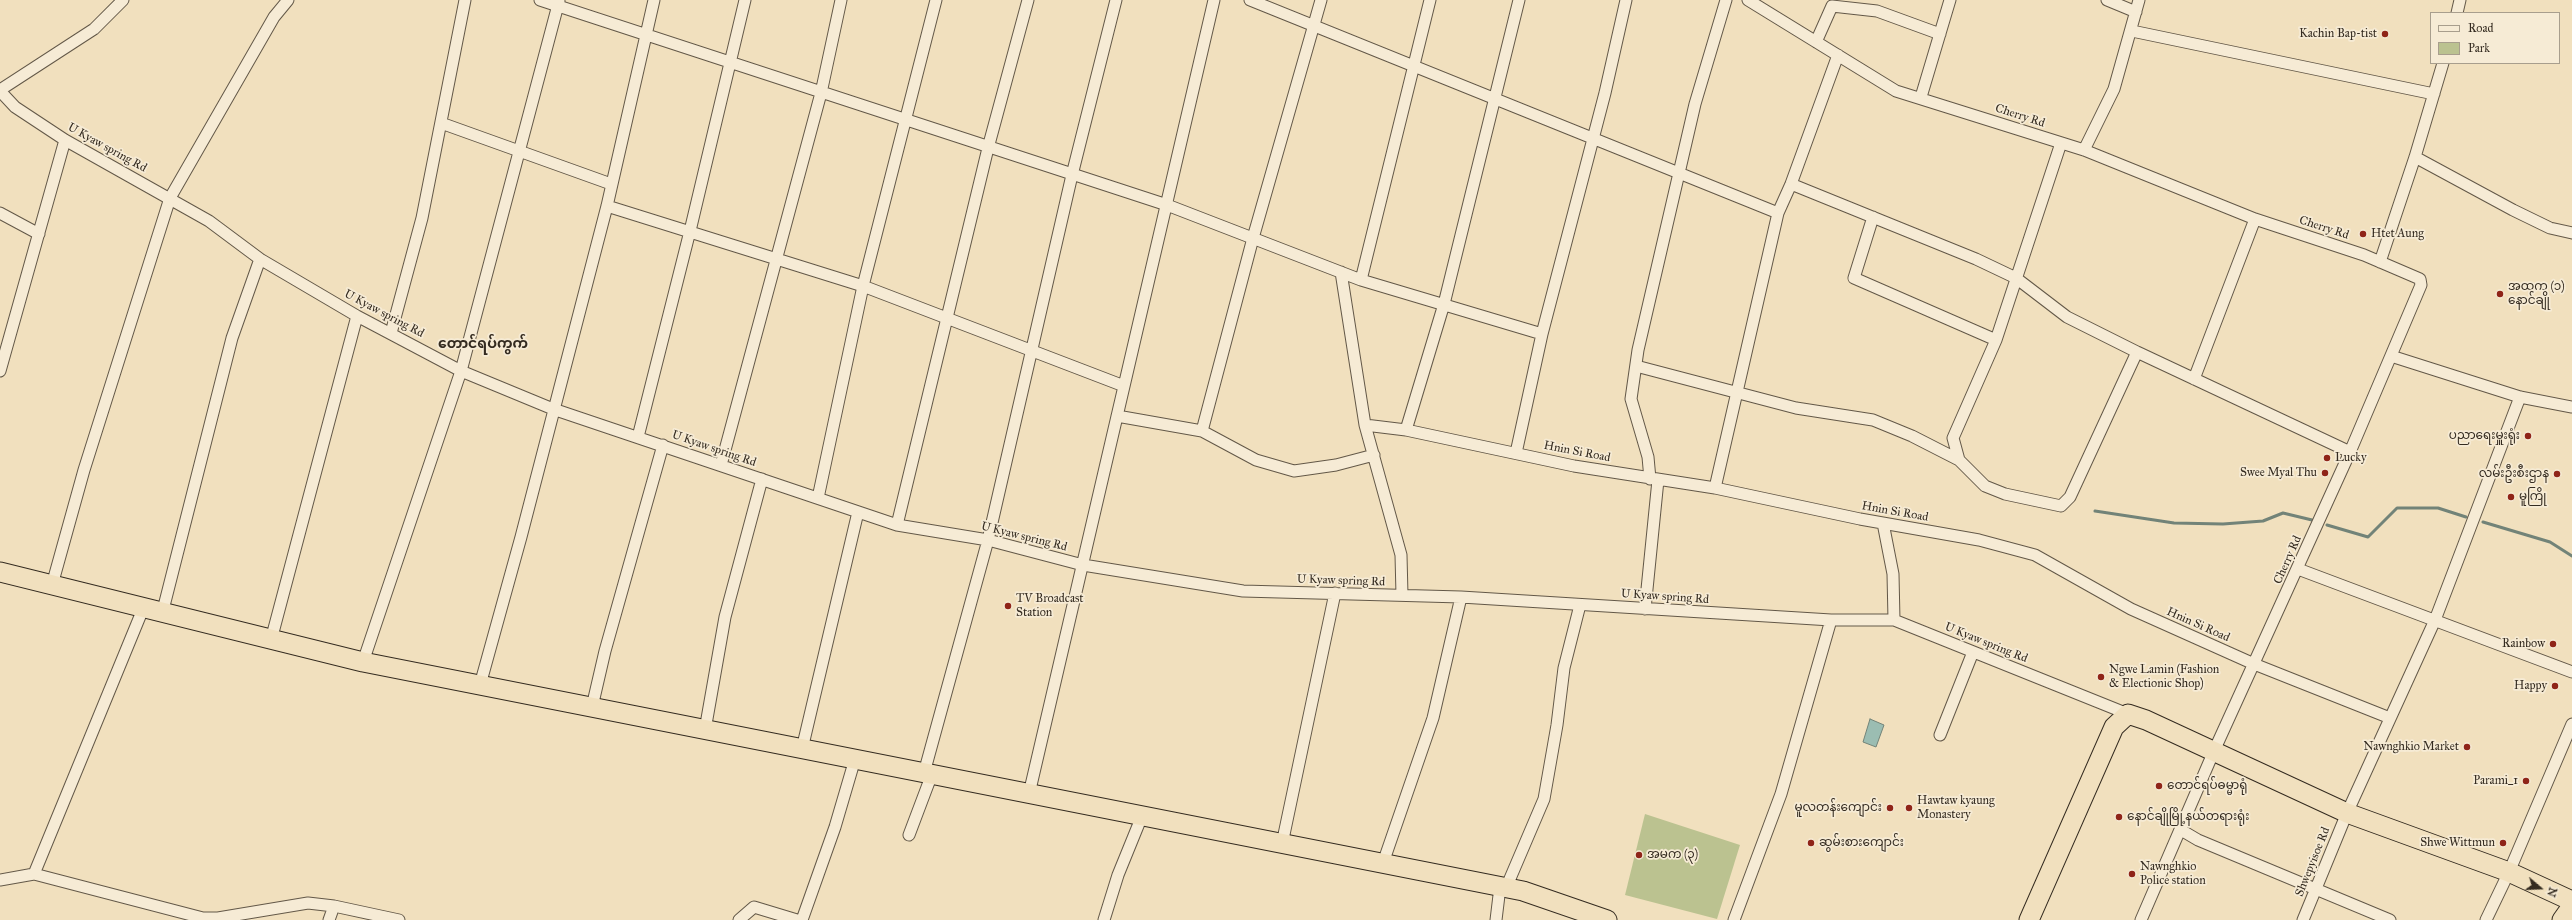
<!DOCTYPE html>
<meta charset="utf-8">
<style>
body{margin:0}
#map{position:relative;width:2572px;height:920px;overflow:hidden;background:#f1e0be;font-family:"IM FELL Great Primer",serif}
canvas{display:block}
.legend{position:absolute;left:2430px;top:12px;width:130px;height:52px;box-sizing:border-box;background:#f6ebd5;border:1px solid #a89e8d;margin:0;padding:5px 7px;list-style:none;font-size:12px;color:#342b20}
.legend li{display:flex;align-items:center;gap:8px;height:20px}
.legend b{width:20px;border:1px solid #a89e8d}
.north{position:absolute;left:2520px;top:868px;width:40px;height:40px;-webkit-text-stroke:3px #f6ebd5;paint-order:stroke;rotate:109deg;font-size:11px;font-weight:700;line-height:16px;text-align:center;color:#342b20}
.north::after{content:'';display:block;margin:auto;width:14px;height:18px;background:#342b20;clip-path:polygon(50% 0,100% 100%,50% 72%,0 100%)}
</style>
<div id="map">
<canvas width="2572" height="920"></canvas>
<ul class="legend">
<li><b style="height:5px;background:#f6ebd5"></b>Road</li>
<li><b style="height:11px;background:#bbc290"></b>Park</li>
</ul>
<div class="north">N</div>
</div>
<script>
const ctx = document.querySelector('canvas').getContext('2d');
ctx.lineJoin = 'round';
function fill(path, color) {
  ctx.fillStyle = color;
  ctx.fill(path, 'evenodd');
}
function poly(rows) {
  const path = new Path2D();
  for (const r of rows) {
    path.moveTo(r[0], r[1]);
    for (let i = 2; i < r.length; i += 2) path.lineTo(r[i], r[i + 1]);
  }
  return path;
}
function strokePath(path, color, width, dash) {
  ctx.strokeStyle = color;
  ctx.lineWidth = width;
  ctx.lineCap = dash ? 'butt' : 'round';
  ctx.setLineDash(dash || []);
  ctx.stroke(path);
}
function write(font, color, halo, rows, align = 'center') {
  ctx.font = font + ' "IM FELL Great Primer","Noto Sans Myanmar",serif';
  ctx.lineWidth = 3.5;
  ctx.setLineDash([]);
  ctx.textBaseline = 'middle';
  ctx.strokeStyle = halo;
  ctx.fillStyle = color;
  for (const [text, x, y, turn = 0] of rows) {
    ctx.save();
    ctx.translate(x, y);
    ctx.rotate((+turn || 0) * Math.PI / 180);
    ctx.textAlign = isNaN(turn) ? turn : align;
    if (halo) ctx.strokeText(text, 0, 0);
    ctx.fillText(text, 0, 0);
    ctx.restore();
  }
}
fill(poly([
 [1645,814,1740,845,1717,919,1625,895]
]), '#bbc290');
const water = poly([
 [1870,719,1884,725,1876,747,1863,742,1870,719]
]);
fill(water, '#9bbdb2');
strokePath(water, '#728378', 1);
strokePath(poly([
 [2095,511,2174,523,2223,524,2263,521,2283,513,2312,520],
 [2483,522,2550,542,2572,556],
 [2327,525,2368,537,2397,508,2438,508,2466,517]
]), '#728378', 3);
const minor = poly([
 [540,0,1167,205,1361,280,1542,334],
 [1250,0,1778,213],
 [1748,0,1896,91,2084,150,2255,219,2364,255,2420,279,2421,285,2350,452,2214,751,2141,920],
 [2107,0,2136,12],
 [2457,13,2460,0],
 [2132,31,2434,94],
 [1816,42,1832,6,1877,11,1940,34],
 [0,90,94,29,123,0],
 [0,91,15,107,65,140,209,221,260,259,357,316,461,371,553,409,897,525,988,540,1083,565,1243,591,1461,597,1831,620,1894,620,2128,714],
 [1921,97,1950,0],
 [441,123,611,184],
 [2061,143,1996,340,1953,438,1959,460,1985,486,2005,494,2061,506,2070,497,2137,352],
 [2084,150,2114,89,2139,0],
 [2415,157,2513,210,2550,228,2572,233],
 [1791,184,1976,259,2016,278,2067,317,2137,352,2350,452],
 [607,206,863,286,1124,386],
 [0,213,39,234],
 [1873,217,1854,278,1996,340],
 [2380,262,2415,157,2443,63],
 [1341,272,1365,425,1401,555,1402,595],
 [1361,280,1430,0],
 [391,333,422,218,465,0],
 [2391,356,2520,397,2572,407],
 [1636,366,1796,408,1873,420,1912,436,1959,460],
 [0,371,65,140],
 [2194,379,2255,219],
 [1117,416,1202,431,1256,460,1294,471,1336,465,1374,455],
 [1365,425,1406,430,1574,466,1715,488,1860,519,1979,540,2035,555,2131,609,2254,664,2390,718],
 [1406,430,1444,304,1519,0],
 [1202,431,1253,238,1321,0],
 [638,437,690,231,745,0],
 [1516,453,1542,334,1605,93,1626,0],
 [721,465,821,93,841,0],
 [1650,479,1648,457,1631,399,1638,350,1695,104,1726,0],
 [1715,488,1778,213,1791,184,1838,55],
 [818,498,863,286,936,0],
 [1883,523,1893,574,1894,620],
 [897,525,988,148,1028,0],
 [2298,569,2572,672],
 [52,585,84,470,170,198,274,17,288,0],
 [143,609,34,874,203,918,218,918,308,903,334,906,399,920],
 [1645,609,1658,480],
 [162,614,232,338,260,259],
 [271,640,357,316],
 [363,662,461,371,559,1],
 [480,685,521,537,607,206,654,0],
 [592,707,605,651,663,445],
 [705,730,725,617,762,479],
 [1940,735,1973,652],
 [802,749,858,512],
 [924,773,988,540,1072,175,1116,0],
 [1029,794,1214,0],
 [2181,830,2198,840,2390,920],
 [909,835,932,774],
 [1282,844,1335,593],
 [1383,863,1433,718,1461,597],
 [0,880,34,874],
 [1506,888,1544,799,1557,725,1564,668,1580,605],
 [329,920,334,906],
 [739,920,754,907,797,920],
 [802,920,835,827,855,759],
 [1104,920,1118,875,1142,816],
 [1496,920,1500,887],
 [1734,920,1781,794,1831,620],
 [2303,920,2347,813,2435,620,2520,397],
 [2486,920,2509,872,2572,724]
]);
const trunk = poly([
 [0,572,363,662,1523,891,1607,920],
 [2029,920,2114,727,2128,714,2146,720,2347,813,2509,872,2572,901],
 [2562,920,2572,906]
]);
strokePath(minor, '#635848', 13);
strokePath(trunk, '#342b20', 21);
strokePath(minor, '#f6ebd5', 11);
strokePath(trunk, '#f1e0be', 19);
for (const [x, y, r, color] of [
 [2385,34,4,"#8f2418"],
 [2363,234,4,"#8f2418"],
 [2500,294,4,"#8f2418"],
 [2528,436,4,"#8f2418"],
 [2327,458,4,"#8f2418"],
 [2325,473,4,"#8f2418"],
 [2557,474,4,"#8f2418"],
 [2511,497,4,"#8f2418"],
 [1008,606,4,"#8f2418"],
 [2553,644,4,"#8f2418"],
 [2101,677,4,"#8f2418"],
 [2555,686,4,"#8f2418"],
 [2467,747,4,"#8f2418"],
 [2526,781,4,"#8f2418"],
 [2159,786,4,"#8f2418"],
 [1890,808,4,"#8f2418"],
 [1909,808,4,"#8f2418"],
 [2119,817,4,"#8f2418"],
 [1811,843,4,"#8f2418"],
 [2503,843,4,"#8f2418"],
 [1639,855,4,"#8f2418"],
 [2132,874,4,"#8f2418"]
]) {
  const dot = new Path2D();
  dot.arc(x, y, r, 0, 2 * Math.PI);
  ctx.fillStyle = color;
  ctx.fill(dot);
  strokePath(dot, '#f6ebd5', 1.5);
}
write('12px', '#342b20', '#f6ebd5', [
 ["Kachin Bap-tist",2377,34,"right"],
 ["Htet Aung",2371,234],
 ["အထက (၁)",2508,287],
 ["နောင်ချို",2508,301],
 ["ပညာရေးမှူးရုံး",2520,436,"right"],
 ["Lucky",2335,458],
 ["Swee Myal Thu",2317,473,"right"],
 ["လမ်းဦးစီးဌာန",2549,474,"right"],
 ["မူကြို",2519,497],
 ["TV Broadcast",1016,599],
 ["Station",1016,613],
 ["Rainbow",2545,644,"right"],
 ["Ngwe Lamin (Fashion",2109,670],
 ["& Electionic Shop)",2109,684],
 ["Happy",2547,686,"right"],
 ["Nawnghkio Market",2459,747,"right"],
 ["Parami_1",2518,781,"right"],
 ["တောင်ရပ်ဓမ္မာရုံ",2167,786],
 ["Hawtaw kyaung",1917,801],
 ["Monastery",1917,815],
 ["မူလတန်းကျောင်း",1882,808,"right"],
 ["နောင်ချိုမြို့နယ်တရားရုံး",2127,817],
 ["ဆွမ်းစားကျောင်း",1819,843],
 ["Shwe Wittmun",2495,843,"right"],
 ["အမက (၃)",1647,855],
 ["Nawnghkio",2140,867],
 ["Police station",2140,881]
], 'left');
write('12px', '#342b20', '#f6ebd5', [
 ["Cherry Rd",2020,116,18],
 ["U Kyaw spring Rd",107,148,29],
 ["Cherry Rd",2324,228,18],
 ["U Kyaw spring Rd",384,314,28],
 ["U Kyaw spring Rd",714,449,19],
 ["Hnin Si Road",1577,452,11],
 ["Hnin Si Road",1895,512,10],
 ["U Kyaw spring Rd",1024,537,14],
 ["Cherry Rd",2288,560,-66],
 ["U Kyaw spring Rd",1341,581,2],
 ["U Kyaw spring Rd",1665,597,4],
 ["Hnin Si Road",2198,625,24],
 ["U Kyaw spring Rd",1986,643,22],
 ["Shwepyisoe Rd",2313,862,-68]
]);
write('bold 14px', '#342b20', '#f6ebd5', [
 ["တောင်ရပ်ကွက်",483,345]
]);
</script>
